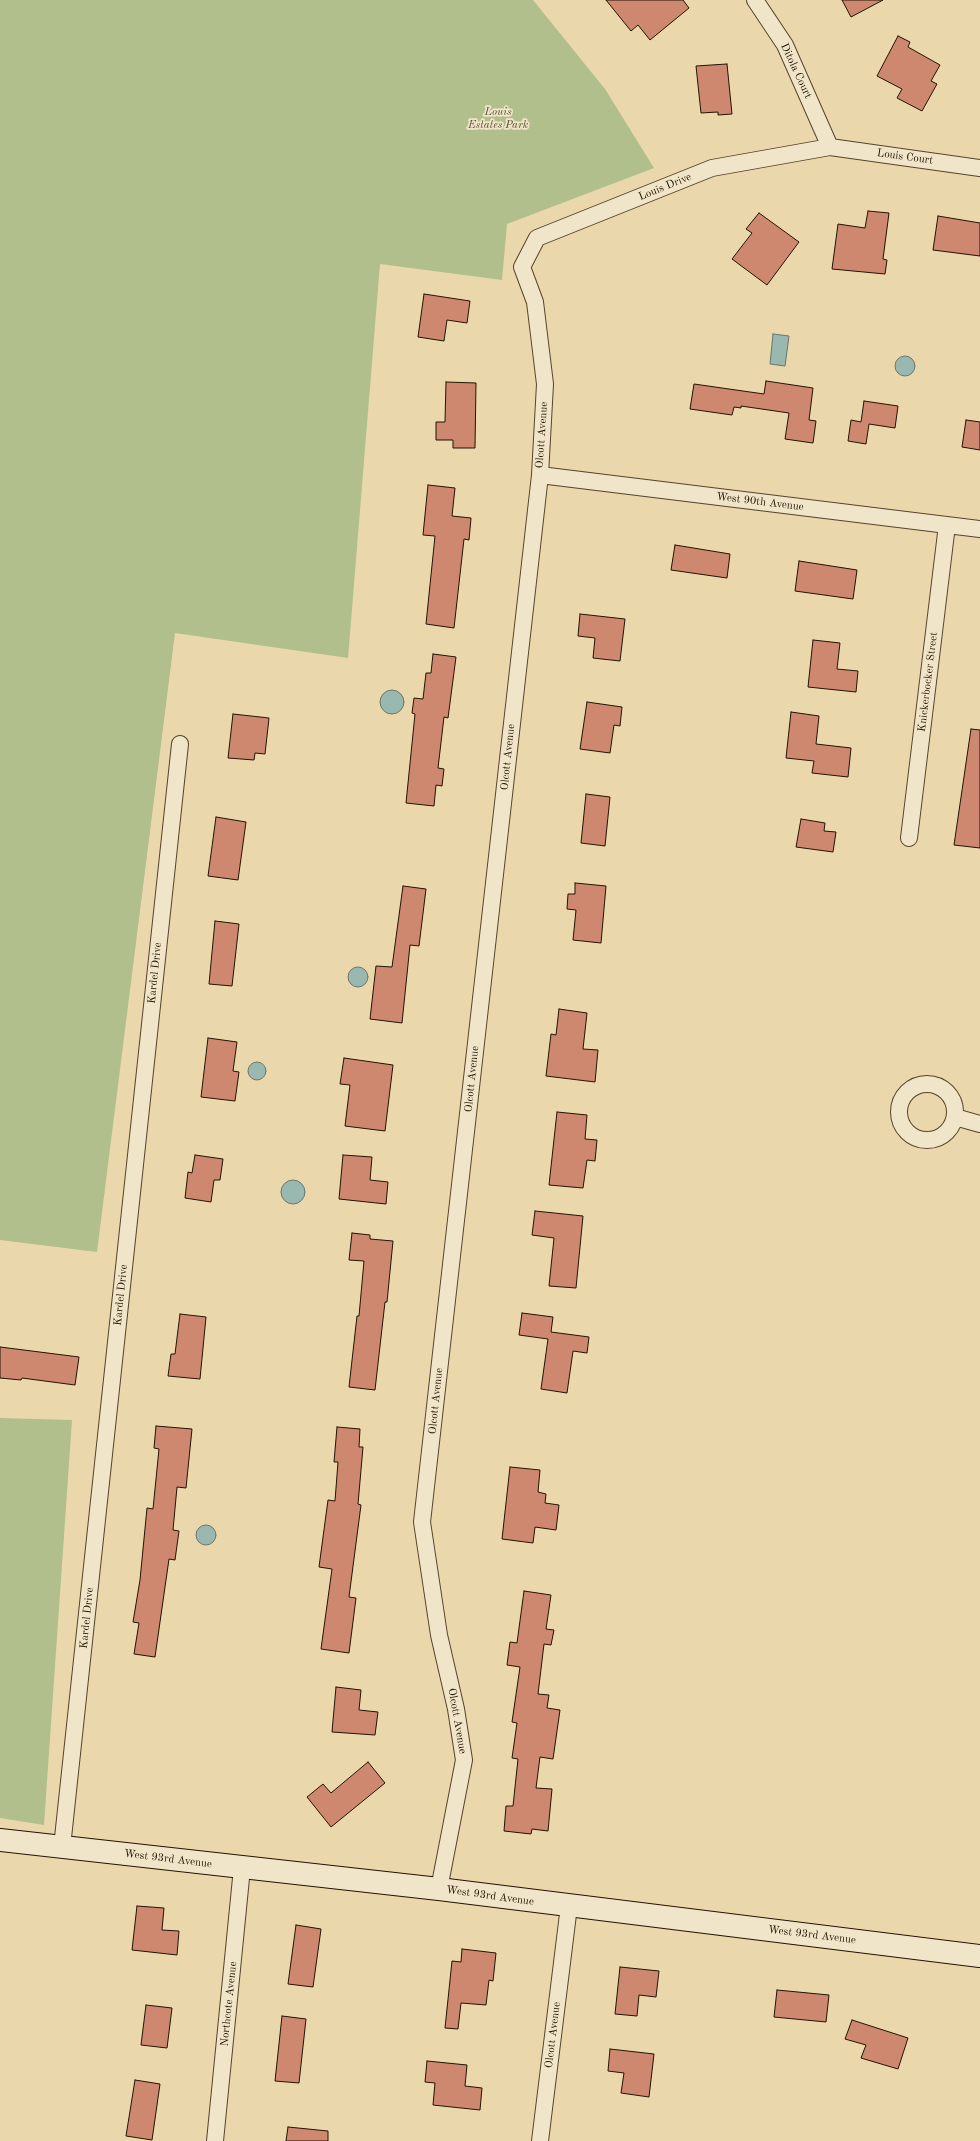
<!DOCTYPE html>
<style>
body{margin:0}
canvas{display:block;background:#ead7ac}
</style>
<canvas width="980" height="2141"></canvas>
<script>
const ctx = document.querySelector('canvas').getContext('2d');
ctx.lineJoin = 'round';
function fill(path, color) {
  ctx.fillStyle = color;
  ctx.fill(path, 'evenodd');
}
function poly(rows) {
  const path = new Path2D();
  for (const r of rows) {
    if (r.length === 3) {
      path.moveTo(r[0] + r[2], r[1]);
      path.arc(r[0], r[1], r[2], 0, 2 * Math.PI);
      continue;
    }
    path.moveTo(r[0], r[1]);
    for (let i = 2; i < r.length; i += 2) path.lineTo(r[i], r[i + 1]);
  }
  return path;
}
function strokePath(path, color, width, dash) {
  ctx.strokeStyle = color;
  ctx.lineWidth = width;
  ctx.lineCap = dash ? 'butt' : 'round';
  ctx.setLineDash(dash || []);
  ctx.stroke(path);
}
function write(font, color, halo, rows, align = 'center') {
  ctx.font = font + ' "Old Standard TT",serif';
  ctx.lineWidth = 3.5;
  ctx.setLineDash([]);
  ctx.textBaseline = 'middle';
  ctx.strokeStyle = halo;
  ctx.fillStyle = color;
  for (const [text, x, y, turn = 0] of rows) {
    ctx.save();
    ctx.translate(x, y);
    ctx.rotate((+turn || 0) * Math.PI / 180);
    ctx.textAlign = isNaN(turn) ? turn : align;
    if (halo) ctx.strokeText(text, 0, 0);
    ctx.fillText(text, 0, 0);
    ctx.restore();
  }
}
fill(poly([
 [0,0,533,0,605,89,654,168,507,224,502,280,380,264,348,658,175,633,97,1252,0,1240],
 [0,1418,72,1420,44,1825,0,1818]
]), '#b1bf8d');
const water = poly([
 [773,334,789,336,785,366,770,364,773,334],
 [905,366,10],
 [392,702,12],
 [358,977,10],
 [257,1071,9],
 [293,1192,12],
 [206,1535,10]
]);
fill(water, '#99b8b0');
strokePath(water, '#6a766a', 1);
const building = poly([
 [606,0,683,0,689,8,650,40,638,25,631,31,606,0],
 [842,0,883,0,851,17,842,0],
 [898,36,910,42,908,47,940,65,931,81,937,84,922,111,897,98,902,89,877,76,898,36],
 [727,64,732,114,718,115,718,112,701,113,696,66,727,64],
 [868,211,889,213,883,259,887,260,885,274,832,269,838,224,865,228,868,211],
 [759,213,799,242,767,285,732,259,752,233,746,229,759,213],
 [938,216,980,223,980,256,933,250,938,216],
 [424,294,470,301,467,323,447,320,444,341,418,337,424,294],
 [766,381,813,388,809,420,816,421,813,443,785,439,789,413,741,406,741,408,734,407,732,415,690,409,694,384,764,394,766,381],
 [446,382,476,383,475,448,453,448,453,440,436,440,436,422,445,422,446,382],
 [864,401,898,406,895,428,869,424,866,444,848,441,851,420,861,422,864,401],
 [966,420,980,422,980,450,962,447,966,420],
 [428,485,455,488,452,516,471,518,469,540,464,539,454,628,426,624,435,536,423,535,428,485],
 [675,545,730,554,727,578,671,570,675,545],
 [799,561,857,570,853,599,795,591,799,561],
 [580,614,625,619,620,661,593,658,595,638,578,636,580,614],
 [813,640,840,643,837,669,858,671,856,692,808,687,813,640],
 [433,654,456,657,448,718,444,717,438,768,444,769,442,786,436,785,434,806,406,803,415,714,412,713,414,698,423,699,426,673,431,673,433,654],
 [587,702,622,707,620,726,614,725,610,753,580,749,587,702],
 [791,712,819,716,816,744,851,748,848,777,812,773,814,761,786,758,791,712],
 [233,714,269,718,265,754,255,753,254,760,228,758,233,714],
 [971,729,980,730,980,848,954,845,971,729],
 [586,794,610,797,605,846,581,843,586,794],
 [216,817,246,822,238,880,208,876,216,817],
 [801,819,825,823,824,831,836,832,833,852,796,847,801,819],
 [575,883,606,886,601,943,573,940,576,910,567,909,568,894,575,894,575,883],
 [403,886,426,889,419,946,410,945,402,1023,370,1019,376,966,392,967,403,886],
 [215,921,239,924,232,986,209,984,215,921],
 [559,1009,587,1013,583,1049,598,1050,595,1082,546,1076,551,1034,556,1035,559,1009],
 [208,1038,237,1042,233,1071,239,1072,235,1101,201,1097,208,1038],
 [344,1058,393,1065,385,1131,345,1126,350,1085,340,1084,344,1058],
 [557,1112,587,1115,585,1139,597,1140,595,1161,587,1160,583,1188,549,1185,557,1112],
 [195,1155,223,1159,220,1180,214,1180,211,1202,185,1198,188,1172,192,1173,195,1155],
 [343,1155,372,1157,370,1180,388,1182,386,1204,339,1199,343,1155],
 [535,1211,583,1216,576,1288,549,1286,554,1238,532,1235,535,1211],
 [352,1233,370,1235,370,1239,393,1241,387,1302,385,1302,375,1390,349,1387,357,1316,359,1316,364,1261,349,1260,352,1233],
 [522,1313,553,1317,551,1332,589,1337,587,1353,573,1351,567,1393,541,1389,548,1339,519,1335,522,1313],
 [180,1314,206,1317,200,1379,168,1376,171,1354,175,1354,180,1314],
 [0,1347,79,1357,75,1385,22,1378,21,1380,0,1378,0,1347],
 [156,1426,192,1429,186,1488,177,1487,173,1530,179,1531,175,1560,169,1559,155,1657,134,1654,139,1623,133,1622,140,1580,147,1508,153,1509,159,1449,154,1448,156,1426],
 [337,1427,360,1429,359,1447,363,1447,358,1504,361,1505,349,1597,356,1598,349,1653,321,1649,332,1569,319,1567,328,1500,335,1501,338,1462,334,1462,337,1427],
 [510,1467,540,1470,538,1492,546,1494,545,1503,559,1505,556,1530,535,1527,533,1543,502,1539,510,1467],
 [524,1591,551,1595,546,1629,554,1630,551,1645,544,1644,538,1694,549,1695,547,1708,560,1710,553,1759,540,1757,536,1788,552,1789,548,1831,532,1829,531,1834,504,1831,506,1806,513,1806,518,1759,512,1758,517,1723,512,1722,520,1667,507,1665,510,1642,517,1643,524,1591],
 [336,1687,361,1690,359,1710,378,1712,375,1735,332,1732,336,1687],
 [368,1762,385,1783,331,1827,307,1797,323,1784,331,1793,368,1762],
 [137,1906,164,1908,162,1930,179,1931,177,1955,132,1950,137,1906],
 [296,1925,321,1929,313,1987,288,1984,296,1925],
 [462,1949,496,1953,493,1981,489,1980,486,2005,461,2003,458,2029,445,2028,452,1961,461,1962,462,1949],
 [620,1967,659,1971,656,1997,639,1995,637,2016,615,2014,620,1967],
 [777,1990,829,1995,826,2022,774,2017,777,1990],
 [146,2005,172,2008,167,2048,141,2045,146,2005],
 [282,2016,306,2019,299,2083,275,2081,282,2016],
 [852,2020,908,2038,898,2069,861,2058,866,2045,845,2039,852,2020],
 [610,2049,654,2054,649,2097,621,2093,624,2073,608,2071,610,2049],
 [427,2061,467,2065,465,2086,482,2088,480,2110,433,2105,435,2083,425,2082,427,2061],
 [135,2080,160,2084,152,2140,126,2136,135,2080],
 [288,2127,328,2131,328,2141,286,2141,288,2127]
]);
fill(building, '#cd886f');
strokePath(building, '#231300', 1);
const street = poly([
 [755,0,785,45,830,147],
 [540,475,980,529],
 [909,838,947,525],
 [927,1112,28],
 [955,1117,980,1124],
 [62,1847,180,744],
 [439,1889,464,1760,456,1709,439,1635,422,1522,540,475,545,384,535,302,522,267,537,238,712,168,830,147,980,168],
 [215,2141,242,1868],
 [540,2141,569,1906]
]);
const secondary = poly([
 [0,1840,439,1889,980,1956]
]);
strokePath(street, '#55442b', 18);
strokePath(secondary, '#231300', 24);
strokePath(street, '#f1e5c9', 16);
strokePath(secondary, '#f1e5c9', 22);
write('11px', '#231300', '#f1e5c9', [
 ["Ditola Court",796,71,65],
 ["Louis Court",905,157,8],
 ["Louis Drive",665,187,-22],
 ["Olcott Avenue",542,435,-86],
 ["West 90th Avenue",760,502,7],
 ["Knickerbocker Street",928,682,-83],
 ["Olcott Avenue",508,757,-84],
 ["Kardel Drive",155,973,-84],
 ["Olcott Avenue",472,1079,-84],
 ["Kardel Drive",121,1295,-84],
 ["Olcott Avenue",436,1401,-84],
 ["Kardel Drive",87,1618,-84],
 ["Olcott Avenue",457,1721,80],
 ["West 93rd Avenue",168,1859,7],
 ["West 93rd Avenue",490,1896,8],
 ["West 93rd Avenue",812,1935,7],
 ["Northcote Avenue",229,2004,-84],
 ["Olcott Avenue",553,2035,-83]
]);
write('italic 11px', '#554f31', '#f1e5c9', [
 ["Louis",498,112],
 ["Estates Park",498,125]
]);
</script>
